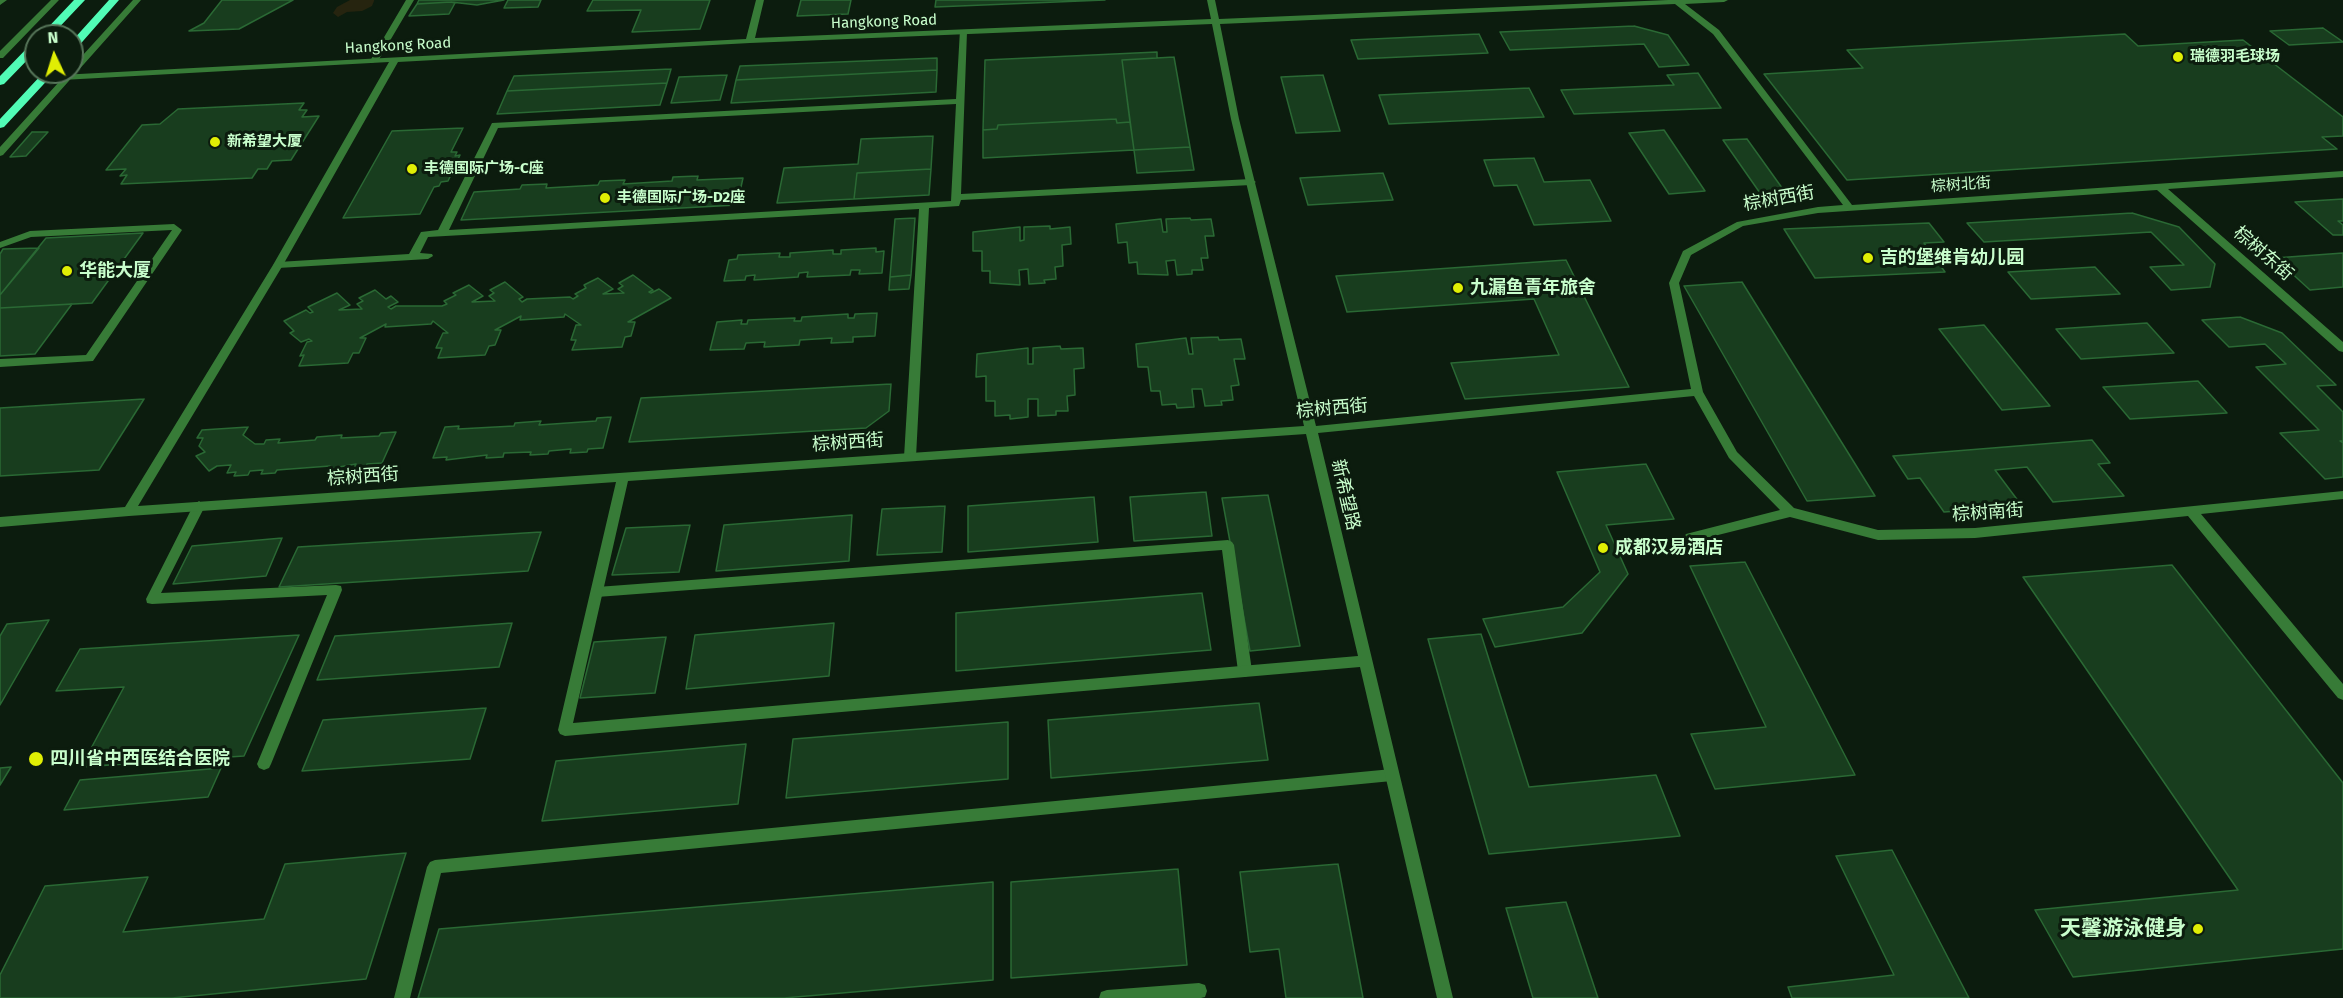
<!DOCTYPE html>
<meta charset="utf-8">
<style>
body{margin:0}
#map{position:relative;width:2343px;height:998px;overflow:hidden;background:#0c1c0e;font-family:"Fira Sans",sans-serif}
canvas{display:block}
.north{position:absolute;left:24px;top:24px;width:60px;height:60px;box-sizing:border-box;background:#0c1c0e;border:2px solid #57765a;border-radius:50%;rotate:356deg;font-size:16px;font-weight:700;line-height:24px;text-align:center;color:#c8fecc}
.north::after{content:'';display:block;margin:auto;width:21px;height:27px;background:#e0ee04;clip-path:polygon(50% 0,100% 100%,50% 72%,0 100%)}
</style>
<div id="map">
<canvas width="2343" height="998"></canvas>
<div class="north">N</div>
</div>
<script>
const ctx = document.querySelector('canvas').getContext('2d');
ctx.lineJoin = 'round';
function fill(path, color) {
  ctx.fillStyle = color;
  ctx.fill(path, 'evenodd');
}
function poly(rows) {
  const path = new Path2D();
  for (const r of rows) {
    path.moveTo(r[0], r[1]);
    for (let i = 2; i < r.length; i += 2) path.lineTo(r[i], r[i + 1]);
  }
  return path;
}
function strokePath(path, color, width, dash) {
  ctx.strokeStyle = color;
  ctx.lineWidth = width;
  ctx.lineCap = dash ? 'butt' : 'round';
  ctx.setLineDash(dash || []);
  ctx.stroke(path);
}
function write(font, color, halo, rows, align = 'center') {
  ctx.font = font + ' "Fira Sans","Noto Sans SC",sans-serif';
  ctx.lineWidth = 6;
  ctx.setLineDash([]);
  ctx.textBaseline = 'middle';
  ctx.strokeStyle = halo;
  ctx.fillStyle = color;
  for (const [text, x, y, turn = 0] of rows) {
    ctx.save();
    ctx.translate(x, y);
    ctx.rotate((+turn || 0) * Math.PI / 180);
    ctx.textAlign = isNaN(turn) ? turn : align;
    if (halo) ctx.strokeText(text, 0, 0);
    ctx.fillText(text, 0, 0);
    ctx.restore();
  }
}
fill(poly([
 [350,0,374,0,374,1,372,6,362,11,347,12,338,17,333,13,337,7]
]), '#26240f');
const building = poly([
 [222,0,293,0,239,29,189,31,204,23,222,0],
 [419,0,504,0,477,5,451,2,417,4,419,0],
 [508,0,541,0,538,7,504,8,508,0],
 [593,0,710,0,700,29,632,32,641,10,587,11,593,0],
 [801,0,851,0,848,14,797,16,801,0],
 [936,0,1105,0,935,7,936,0],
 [451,2,455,3,449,14,409,16,417,4,451,2],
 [1634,26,1668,35,1689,65,1659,67,1644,44,1510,50,1500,32,1634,26],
 [2323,28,2343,42,2289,45,2270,31,2323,28],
 [1479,34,1488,53,1358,59,1351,40,1479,34],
 [2125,34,2138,46,2243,40,2343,117,2343,136,2322,137,2337,149,1847,180,1764,74,1863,68,1847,50,2125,34],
 [1157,52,1157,58,1122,60,1130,122,1117,123,1116,119,998,125,997,129,983,130,985,60,1157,52],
 [1174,57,1190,147,1134,150,1122,60,1174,57],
 [937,58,937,70,736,80,740,66,937,58],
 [671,69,667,83,507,91,514,76,671,69],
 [937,70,936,92,731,103,736,80,937,70],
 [1698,73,1721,108,1574,114,1561,90,1674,85,1667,75,1698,73],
 [727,75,720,100,671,103,679,77,727,75],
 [1323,75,1340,131,1296,133,1281,77,1323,75],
 [667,83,660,105,497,114,507,91,667,83],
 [1529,88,1544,117,1389,124,1379,95,1529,88],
 [304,103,299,110,307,110,302,117,319,116,291,160,272,161,267,169,258,169,252,178,121,184,127,175,120,176,126,169,106,170,142,125,160,124,178,109,304,103],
 [1116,119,1117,123,1130,122,1134,150,983,158,983,130,997,129,998,125,1116,119],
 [463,128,451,152,457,152,455,156,460,155,448,181,441,182,439,186,434,187,420,214,343,218,392,131,463,128],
 [1664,130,1705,191,1669,194,1629,133,1664,130],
 [32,132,48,132,26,156,10,157,32,132],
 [933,136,931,169,857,173,854,199,777,203,784,168,858,164,861,139,933,136],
 [1747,139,1785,192,1760,193,1723,140,1747,139],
 [1190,147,1194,170,1137,173,1134,150,1190,147],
 [1534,158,1544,182,1590,180,1611,221,1534,225,1517,185,1494,186,1484,160,1534,158],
 [931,169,929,195,854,199,857,173,931,169],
 [1383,173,1393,200,1308,205,1300,178,1383,173],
 [698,176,697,180,743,178,737,205,461,220,474,192,520,189,522,185,547,184,546,188,598,185,600,181,625,180,623,184,672,181,673,177,698,176],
 [2343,199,2343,221,2338,221,2343,225,2343,235,2333,235,2295,202,2343,199],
 [2132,213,2179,227,2215,264,2210,287,2171,290,2150,267,2184,265,2151,232,1984,242,1967,223,2132,213],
 [915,218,911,275,890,277,895,219,915,218],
 [1190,218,1191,220,1211,219,1214,236,1205,236,1208,258,1201,258,1203,270,1192,270,1192,274,1177,275,1175,260,1166,261,1168,275,1138,274,1137,262,1129,263,1127,242,1118,243,1116,224,1161,219,1163,232,1167,232,1166,219,1190,218],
 [1929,223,1944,242,1924,243,1945,272,1815,278,1784,229,1929,223],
 [1050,226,1050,229,1070,227,1071,244,1062,245,1063,266,1055,267,1056,279,1044,280,1045,283,1029,284,1028,269,1019,270,1020,285,990,283,990,271,982,271,982,251,973,251,973,232,1020,227,1020,241,1024,240,1024,227,1050,226],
 [143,233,92,303,0,308,0,295,46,238,143,233],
 [39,248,0,295,0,254,3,249,39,248],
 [876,248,876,252,884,251,882,273,859,274,860,270,851,270,850,275,807,277,808,272,799,273,798,277,754,280,755,275,746,276,745,280,724,281,729,260,737,259,738,255,780,253,779,257,790,257,790,253,833,250,833,254,841,254,841,250,876,248],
 [2343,253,2343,287,2310,290,2275,258,2343,253],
 [1566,260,1629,387,1465,399,1451,363,1559,355,1534,299,1347,312,1336,276,1566,260],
 [2095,267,2120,294,2031,299,2008,272,2095,267],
 [633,275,653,290,649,292,651,293,659,289,671,298,628,322,635,322,631,336,625,337,622,347,572,350,576,340,571,340,576,325,581,325,565,314,564,317,520,320,521,316,495,330,501,330,495,345,489,346,485,355,438,358,442,348,436,348,443,333,448,333,433,321,431,324,385,327,386,324,360,338,366,338,359,353,353,353,348,363,299,366,304,355,300,356,307,342,312,341,309,339,301,342,290,333,294,331,284,321,306,310,310,313,313,312,308,307,337,293,350,305,339,310,362,309,357,304,363,301,359,298,375,290,386,299,391,296,398,302,388,307,391,309,396,306,442,306,447,304,444,301,456,295,453,293,469,285,483,296,472,302,495,301,489,296,494,293,490,290,505,282,523,297,519,299,522,302,527,299,570,297,573,299,578,296,575,294,586,288,584,285,598,278,613,289,603,294,624,293,618,289,623,286,619,283,633,275],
 [911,275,909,289,889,290,890,277,911,275],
 [1742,282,1875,496,1807,501,1684,286,1742,282],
 [72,304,35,354,0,356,0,308,72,304],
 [877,313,875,336,853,337,853,342,831,343,832,338,800,340,799,345,764,347,765,342,746,343,744,349,710,350,717,322,742,320,741,324,747,324,748,320,795,318,794,321,801,321,802,317,848,314,848,318,854,318,855,314,877,313],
 [2240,317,2282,333,2336,385,2317,386,2343,412,2343,441,2340,441,2343,443,2343,477,2325,479,2280,433,2319,430,2256,367,2286,364,2265,344,2229,347,2202,320,2240,317],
 [2147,323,2174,353,2081,359,2056,329,2147,323],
 [1984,325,2050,406,2002,410,1939,329,1984,325],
 [1218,337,1219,340,1241,339,1245,359,1234,359,1239,385,1231,386,1233,400,1221,401,1222,405,1205,406,1202,389,1192,389,1194,407,1177,408,1176,404,1162,405,1160,391,1151,391,1148,367,1138,367,1136,344,1186,338,1189,354,1193,354,1191,338,1218,337],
 [1060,346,1061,349,1083,348,1084,368,1074,369,1075,395,1067,396,1068,411,1056,411,1056,415,1038,416,1038,399,1028,399,1028,417,1010,419,1010,415,995,416,995,401,986,401,986,376,976,377,977,354,1028,348,1028,364,1033,364,1033,348,1060,346],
 [2198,381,2227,413,2130,419,2103,387,2198,381],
 [891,384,889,411,866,428,629,442,641,398,891,384],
 [144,399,99,470,0,476,0,408,144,399],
 [611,417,603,448,588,449,587,452,570,453,571,449,549,451,548,454,530,455,531,452,504,453,503,457,486,458,487,455,446,460,447,457,433,458,445,427,459,426,458,429,514,426,515,423,541,421,539,425,596,421,597,418,611,417],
 [248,427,243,435,255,444,264,444,266,440,280,439,278,443,315,440,317,437,342,435,341,438,379,436,381,433,396,432,382,463,367,464,366,467,354,468,356,464,328,469,330,466,277,470,275,473,261,474,263,470,250,471,248,475,234,476,236,472,227,473,231,465,217,466,209,471,196,456,205,452,199,446,203,438,197,438,202,430,248,427],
 [2092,440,2110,463,2098,464,2124,496,2053,502,2027,467,1995,470,2022,506,1944,512,1920,478,1908,479,1893,456,2092,440],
 [1646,464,1674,519,1606,525,1628,574,1582,633,1495,647,1483,619,1563,607,1600,572,1557,472,1646,464],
 [1206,492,1212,536,1134,541,1130,497,1206,492],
 [1268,495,1300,646,1250,651,1222,498,1268,495],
 [1094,497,1098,542,968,552,968,506,1094,497],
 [945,506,942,552,877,555,882,509,945,506],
 [852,515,849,561,716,571,724,525,852,515],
 [690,525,679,572,612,575,626,528,690,525],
 [541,532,528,571,279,587,298,547,541,532],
 [282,538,266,576,173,584,192,546,282,538],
 [1745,562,1855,775,1715,789,1691,734,1766,727,1690,566,1745,562],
 [2172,565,2343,783,2343,949,2073,977,2035,910,2238,890,2023,577,2172,565],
 [1202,593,1211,650,956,671,956,613,1202,593],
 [49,620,0,705,0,636,7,624,49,620],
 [512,623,499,667,317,680,335,636,512,623],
 [834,623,829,676,686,689,695,635,834,623],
 [1481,634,1529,787,1656,775,1680,836,1489,854,1428,639,1481,634],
 [299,635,244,756,81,767,124,687,56,691,80,649,299,635],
 [666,637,655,693,580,698,594,642,666,637],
 [1259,703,1268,760,1051,778,1048,720,1259,703],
 [486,708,470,759,302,771,323,720,486,708],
 [1008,722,1008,779,786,798,793,739,1008,722],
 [746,744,738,804,542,821,556,761,746,744],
 [11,767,0,785,0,768,11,767],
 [221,768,208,797,64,810,80,780,221,768],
 [1892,850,1969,998,1792,998,1788,987,1894,975,1836,856,1892,850],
 [406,853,366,979,172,998,0,998,0,975,45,886,148,877,123,932,264,919,285,864,406,853],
 [1338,864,1363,998,1286,998,1279,949,1250,952,1240,872,1338,864],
 [1178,869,1187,965,1011,978,1011,882,1178,869],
 [993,882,993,980,784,998,418,998,439,929,993,882],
 [1566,902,1598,998,1533,998,1506,908,1566,902]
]);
fill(building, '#183d1e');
strokePath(building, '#2a6934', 1.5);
fill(poly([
 [0,0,7,0,0,5,0,0],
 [406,0,414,0,378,61,371,63,370,61,406,0],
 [960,30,967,32,961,194,1251,179,1256,182,1251,185,961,200,959,206,929,208,916,457,914,460,906,460,904,457,919,209,428,237,420,253,432,254,433,256,428,259,278,268,273,265,278,262,409,254,421,232,438,230,492,123,956,99,960,30],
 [956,104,951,201,449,230,498,128,956,104],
 [174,224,182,230,93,361,0,367,0,359,86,355,172,230,31,237,0,248,0,242,30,231,174,224],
 [199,501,205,506,161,593,336,585,341,586,342,590,271,764,269,768,264,770,259,768,257,764,327,595,152,604,147,603,146,599,193,506,199,501],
 [1228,540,1232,542,1234,545,1252,671,1250,675,1245,677,1240,675,1238,671,1222,550,597,597,592,596,591,592,592,588,597,587,1228,540],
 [1392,769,1397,771,1399,775,1397,779,1392,781,441,873,410,998,394,998,427,867,430,862,435,860,1392,769],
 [1199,983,1205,985,1207,991,1205,997,1201,998,1099,998,1101,992,1107,990,1199,983]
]), '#377b37');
fill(poly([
 [756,0,764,0,755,38,1211,19,1207,0,1215,0,1219,19,1668,0,1728,0,1724,2,1685,4,1719,30,1852,205,2343,171,2343,177,2168,189,2343,342,2343,352,2339,351,2157,190,1818,213,1743,226,1691,255,1679,283,1703,392,1737,452,1794,508,1878,530,1975,528,2343,491,2343,499,2201,514,2343,684,2343,700,2338,698,2188,516,1975,538,1878,540,1790,517,1690,542,1686,540,1684,537,1686,534,1780,510,1729,458,1694,396,1318,433,1453,998,1437,998,1360,667,565,736,560,734,558,730,616,482,129,516,0,527,0,517,125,507,273,265,389,62,44,81,41,80,41,76,746,39,756,0],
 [1675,4,1713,34,1843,205,1818,207,1737,222,1683,251,1669,283,1691,389,1316,426,1239,119,1220,24,1675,4],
 [1212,24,1231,119,1304,426,138,506,283,265,398,62,750,43,1212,24],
 [1306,434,1358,656,573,723,628,481,1306,434]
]), '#377b37');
fill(poly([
 [51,0,59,0,3,58,0,58,0,51,51,0],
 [133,0,141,0,3,155,0,156,0,147,68,72,72,72,72,67,133,0]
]), '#377b37');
fill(poly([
 [74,0,85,0,51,36,40,36,74,0],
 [109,0,119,0,76,49,72,50,72,41,109,0],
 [36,42,36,51,4,84,0,85,0,76,32,43,36,42],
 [44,72,55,72,4,127,0,128,0,119,44,72]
]), '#51fcb6');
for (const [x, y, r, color] of [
 [2178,57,6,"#e0ee04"],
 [215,142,6,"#e0ee04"],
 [412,169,6,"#e0ee04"],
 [605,198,6,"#e0ee04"],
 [1868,258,6,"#e0ee04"],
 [67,271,6,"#e0ee04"],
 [1458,288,6,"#e0ee04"],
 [1603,548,6,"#e0ee04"],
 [36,759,8,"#e0ee04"],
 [2198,929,6,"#e0ee04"]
]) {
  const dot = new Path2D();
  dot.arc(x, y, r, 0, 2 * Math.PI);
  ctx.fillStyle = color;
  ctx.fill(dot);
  strokePath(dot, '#0c1c0e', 2);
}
write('15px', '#c8fecc', '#0c1c0e', [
 ["Hangkong Road",884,22,-2],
 ["Hangkong Road",398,46,-3],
 ["棕树北街",1961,185,-4]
]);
write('bold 15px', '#c8fecc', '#0c1c0e', [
 ["瑞德羽毛球场",2190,57],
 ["新希望大厦",227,142],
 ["丰德国际广场-C座",424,169],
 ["丰德国际广场-D2座",617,198]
], 'left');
write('18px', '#c8fecc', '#0c1c0e', [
 ["棕树西街",1779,199,-10],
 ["棕树东街",2263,254,41],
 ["棕树西街",1332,409,-5],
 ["棕树西街",848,443,-4],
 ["棕树西街",363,477,-4],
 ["新希望路",1345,495,77],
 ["棕树南街",1988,513,-4]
]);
write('bold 18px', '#c8fecc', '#0c1c0e', [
 ["吉的堡维肯幼儿园",1880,258],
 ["华能大厦",79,271],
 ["九漏鱼青年旅舍",1470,288],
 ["成都汉易酒店",1615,548],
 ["四川省中西医结合医院",50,759]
], 'left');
write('bold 21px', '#c8fecc', '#0c1c0e', [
 ["天馨游泳健身",2186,929]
], 'right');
</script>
